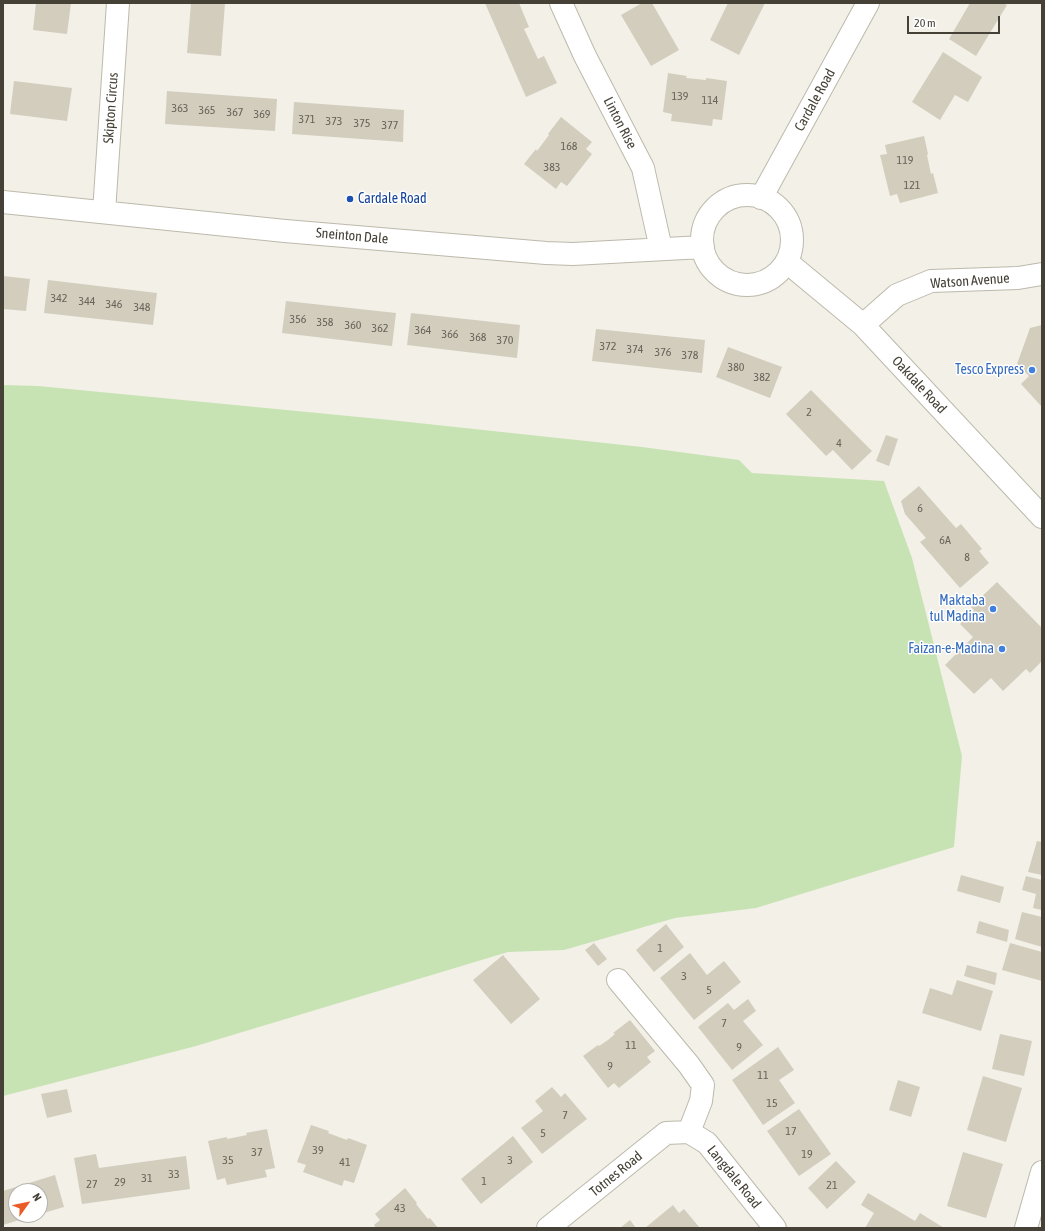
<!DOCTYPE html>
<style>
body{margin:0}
#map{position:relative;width:1045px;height:1231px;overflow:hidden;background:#f2f0e7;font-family:"Asap Condensed",sans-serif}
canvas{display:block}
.frame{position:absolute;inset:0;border:4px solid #454137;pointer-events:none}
.north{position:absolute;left:8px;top:1183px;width:40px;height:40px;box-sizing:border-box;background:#fff;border:1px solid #b5b3af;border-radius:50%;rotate:57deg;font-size:11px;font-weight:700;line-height:16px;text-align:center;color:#454137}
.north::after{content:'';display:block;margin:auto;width:14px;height:18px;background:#e95c27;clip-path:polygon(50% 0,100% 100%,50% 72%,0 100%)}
.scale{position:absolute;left:907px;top:16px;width:93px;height:18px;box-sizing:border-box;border:2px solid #454137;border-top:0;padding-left:5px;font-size:12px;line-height:14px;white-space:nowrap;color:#454137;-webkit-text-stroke:3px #fff;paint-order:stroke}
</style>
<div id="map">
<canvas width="1045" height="1231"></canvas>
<div class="frame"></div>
<div class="north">N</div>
<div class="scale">20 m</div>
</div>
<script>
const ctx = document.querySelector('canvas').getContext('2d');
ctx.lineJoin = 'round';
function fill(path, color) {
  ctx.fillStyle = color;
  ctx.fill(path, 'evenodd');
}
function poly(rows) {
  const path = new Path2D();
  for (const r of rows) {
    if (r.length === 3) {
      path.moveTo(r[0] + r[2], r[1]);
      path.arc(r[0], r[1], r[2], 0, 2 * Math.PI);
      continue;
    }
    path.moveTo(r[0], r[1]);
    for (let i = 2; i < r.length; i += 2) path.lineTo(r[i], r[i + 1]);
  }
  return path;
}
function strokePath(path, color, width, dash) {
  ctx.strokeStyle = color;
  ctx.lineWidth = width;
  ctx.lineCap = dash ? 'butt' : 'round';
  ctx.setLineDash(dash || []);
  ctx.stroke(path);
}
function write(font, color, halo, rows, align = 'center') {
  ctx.font = font + ' "Asap Condensed",sans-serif';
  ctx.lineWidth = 3;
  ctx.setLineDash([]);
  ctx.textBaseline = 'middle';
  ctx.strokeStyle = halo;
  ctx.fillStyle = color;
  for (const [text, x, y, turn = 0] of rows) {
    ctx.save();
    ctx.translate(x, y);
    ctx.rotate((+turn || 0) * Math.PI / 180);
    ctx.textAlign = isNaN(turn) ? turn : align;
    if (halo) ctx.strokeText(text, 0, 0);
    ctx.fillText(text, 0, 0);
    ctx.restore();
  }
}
fill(poly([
 [3,385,38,386,390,420,642,447,739,460,752,473,884,481,912,558,962,756,954,847,756,908,675,918,564,950,508,952,196,1046,3,1096]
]), '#c8e3b3');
fill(poly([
 [36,3,71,3,67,34,33,30],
 [191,3,225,3,221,56,187,53],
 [485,3,519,3,529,27,524,29,538,59,544,56,557,83,526,97],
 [642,3,652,3,679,50,651,66,621,15],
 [728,3,765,3,739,55,710,40],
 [970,3,1003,3,1007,5,976,56,949,39],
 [943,52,982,77,968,102,955,95,940,120,912,102],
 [668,73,687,76,686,78,706,80,706,78,727,81,722,120,713,119,712,126,671,121,672,114,663,112],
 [14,81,72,88,67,121,10,114],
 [167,91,277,99,275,131,165,124],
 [294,102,404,110,403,142,292,134],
 [561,117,592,142,586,149,592,154,567,186,561,182,556,189,524,164,536,149,537,151,549,135,548,134],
 [924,136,928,154,927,155,931,174,933,173,938,193,900,203,897,194,890,196,880,155,887,154,885,145],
 [3,276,30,279,26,311,3,309],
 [48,280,157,293,153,325,44,313],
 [286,301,396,313,392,346,282,333],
 [411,313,520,325,517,358,407,345],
 [1042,325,1042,407,1021,384,1029,376,1017,364,1030,328],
 [596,329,705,340,702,373,592,361],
 [728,347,782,367,770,398,716,377],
 [811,390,872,451,852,470,833,450,826,456,786,414],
 [886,435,898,439,889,466,876,461],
 [919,486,956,528,961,524,982,549,979,551,989,563,960,588,920,542,926,538,905,514,901,501],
 [997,582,1042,628,1042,661,1030,673,1026,669,1003,691,991,678,974,694,945,665,973,637,960,624,974,610,971,607],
 [1037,841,1042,842,1042,875,1028,872],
 [961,875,1004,887,1000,903,957,891],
 [1026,876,1042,880,1042,910,1033,908,1036,894,1022,890],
 [1022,912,1042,917,1042,947,1015,939],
 [979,921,1009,930,1007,942,976,933],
 [666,924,684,947,654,972,636,950],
 [594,943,607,959,598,966,585,950],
 [1010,943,1042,952,1042,981,1002,970],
 [690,953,707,975,724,961,741,982,694,1020,660,978],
 [503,955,540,999,511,1024,473,980],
 [967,965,997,973,995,985,964,976],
 [957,980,993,991,981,1031,922,1013,930,988,952,995],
 [748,999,756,1011,743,1021,763,1045,732,1070,698,1027,728,1003,734,1010],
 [630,1020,655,1051,647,1057,651,1062,619,1088,614,1083,608,1088,583,1056,598,1045,599,1046,608,1040,615,1034,613,1033],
 [1000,1034,1032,1041,1024,1076,992,1069],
 [778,1047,794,1070,779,1080,795,1103,763,1125,732,1080],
 [983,1076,1022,1088,1006,1142,967,1130],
 [898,1080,920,1087,911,1117,889,1110],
 [552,1087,561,1097,565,1093,587,1119,542,1154,521,1128,543,1111,535,1101],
 [67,1089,72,1112,47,1118,41,1094],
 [799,1109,831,1154,799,1176,767,1131],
 [311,1125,329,1131,328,1133,347,1140,348,1138,367,1145,354,1183,344,1180,342,1186,303,1172,306,1165,297,1162],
 [267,1129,275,1168,265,1170,267,1177,227,1185,225,1178,217,1180,208,1141,227,1137,227,1139,247,1135,246,1133],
 [513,1136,533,1162,481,1204,461,1179],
 [963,1152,1003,1164,986,1218,947,1206],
 [96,1154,99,1168,186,1156,190,1189,82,1204,74,1158],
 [836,1161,856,1182,827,1209,808,1188],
 [55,1175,64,1207,40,1214,40,1191,16,1191,16,1215,36,1215,3,1225,3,1191],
 [405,1188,417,1203,416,1204,428,1219,430,1218,438,1228,376,1228,374,1225,380,1220,375,1214],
 [868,1193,915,1221,920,1213,944,1228,865,1228,874,1213,861,1205],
 [673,1205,679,1213,684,1209,700,1228,645,1228],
 [630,1220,636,1228,620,1228]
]), '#d3cdbe');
const minor = poly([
 [561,3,585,56,643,168,661,249],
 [747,240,45],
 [761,198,868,3],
 [3,202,285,231,546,253,573,254,703,247],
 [104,212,118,3],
 [787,262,863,325,1042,517],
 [863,325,897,295,931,281,1018,278,1042,274],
 [618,980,689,1065,703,1085,701,1101,689,1132],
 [689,1132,707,1143,775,1228],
 [548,1228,666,1133,689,1132],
 [1026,1228,1042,1172]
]);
strokePath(minor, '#bdb9ab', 24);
strokePath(minor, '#fff', 22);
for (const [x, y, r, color] of [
 [350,199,4,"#1a4fb4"],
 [1032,370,4,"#3f7fe0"],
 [993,609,4,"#3f7fe0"],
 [1002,649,4,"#3f7fe0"]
]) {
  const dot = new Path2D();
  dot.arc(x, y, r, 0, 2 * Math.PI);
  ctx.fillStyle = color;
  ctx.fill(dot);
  strokePath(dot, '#fff', 1.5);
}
write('12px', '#686459', null, [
 ["139",680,96],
 ["114",710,100],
 ["363",180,108],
 ["365",207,110],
 ["367",235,112],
 ["369",262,114],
 ["371",307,119],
 ["373",334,121],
 ["375",362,123],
 ["377",390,125],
 ["168",569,146],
 ["119",905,160],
 ["383",552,167],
 ["121",912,185],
 ["342",59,298],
 ["344",87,301],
 ["346",114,304],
 ["348",142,307],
 ["356",298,319],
 ["358",325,322],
 ["360",353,325],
 ["362",380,328],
 ["364",423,330],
 ["366",450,334],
 ["368",478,337],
 ["370",505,340],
 ["372",608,346],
 ["374",635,349],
 ["376",663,352],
 ["378",690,355],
 ["380",736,367],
 ["382",762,377],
 ["2",809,412],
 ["4",839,443],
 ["6",920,508],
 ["6A",945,540],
 ["8",967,557],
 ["1",660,948],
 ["3",684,976],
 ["5",709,990],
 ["7",724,1023],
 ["11",631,1045],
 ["9",739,1047],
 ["9",610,1066],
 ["11",763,1075],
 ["15",772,1103],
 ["7",565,1115],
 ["17",791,1131],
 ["5",543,1133],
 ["39",318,1150],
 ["37",257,1152],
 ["19",807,1154],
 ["35",228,1160],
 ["3",510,1160],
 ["41",345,1162],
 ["33",174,1174],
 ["31",147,1178],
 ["1",484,1181],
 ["29",120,1182],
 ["27",92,1184],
 ["21",832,1185],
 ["43",400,1208]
]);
write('14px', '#454137', '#fff', [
 ["Cardale Road",815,100,-61],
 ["Skipton Circus",111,108,-86],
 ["Linton Rise",620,123,63],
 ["Sneinton Dale",352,236,5],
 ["Watson Avenue",970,281,-4],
 ["Oakdale Road",919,385,47],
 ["Totnes Road",616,1174,-39],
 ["Langdale Road",734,1177,51]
]);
write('14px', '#164399', '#fff', [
 ["Cardale Road",358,199]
], 'left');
write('14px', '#366cbe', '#fff', [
 ["Tesco Express",1024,370],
 ["Maktaba",985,601],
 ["tul Madina",985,617],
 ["Faizan-e-Madina",994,649]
], 'right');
</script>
